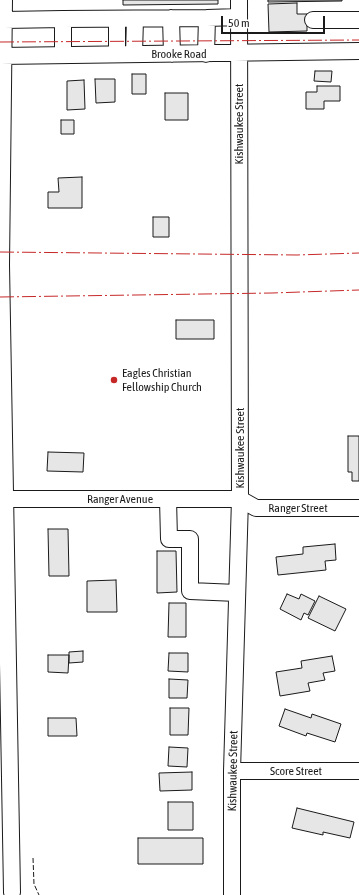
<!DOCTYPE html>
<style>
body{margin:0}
#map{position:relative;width:359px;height:895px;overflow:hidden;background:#fff;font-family:"Asap Condensed",sans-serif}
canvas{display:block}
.scale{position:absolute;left:221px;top:16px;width:104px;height:18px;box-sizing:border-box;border:2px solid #1a1a1a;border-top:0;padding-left:5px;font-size:12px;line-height:14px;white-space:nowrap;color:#1a1a1a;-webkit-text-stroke:3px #fff;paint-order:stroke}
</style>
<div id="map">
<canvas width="359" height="895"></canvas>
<div class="scale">50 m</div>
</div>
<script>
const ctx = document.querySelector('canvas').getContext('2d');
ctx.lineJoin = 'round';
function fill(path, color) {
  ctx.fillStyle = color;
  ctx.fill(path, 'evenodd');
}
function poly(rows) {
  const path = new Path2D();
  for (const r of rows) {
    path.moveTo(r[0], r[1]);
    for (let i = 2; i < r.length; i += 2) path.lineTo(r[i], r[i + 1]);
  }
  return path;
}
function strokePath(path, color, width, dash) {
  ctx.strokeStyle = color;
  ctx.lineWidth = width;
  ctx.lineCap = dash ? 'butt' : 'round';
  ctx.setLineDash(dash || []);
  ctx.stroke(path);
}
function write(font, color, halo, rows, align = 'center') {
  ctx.font = font + ' "Asap Condensed",sans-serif';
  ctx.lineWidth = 3;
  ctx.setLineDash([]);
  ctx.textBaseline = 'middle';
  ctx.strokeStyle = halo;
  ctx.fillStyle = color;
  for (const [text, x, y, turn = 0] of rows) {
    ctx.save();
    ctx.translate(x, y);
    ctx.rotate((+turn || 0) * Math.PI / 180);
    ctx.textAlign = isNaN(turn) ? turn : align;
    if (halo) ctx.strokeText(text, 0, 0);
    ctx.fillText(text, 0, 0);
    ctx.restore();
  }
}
const building = poly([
 [123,0,218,0,218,4,123,5,123,0],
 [268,0,342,0,342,1,268,2,268,0],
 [297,3,297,14,307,14,307,31,269,32,268,4,297,3],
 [315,71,332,71,331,82,314,81,315,71],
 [132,74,146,74,146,94,132,94,132,74],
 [95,79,115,79,115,102,96,103,95,79],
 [84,80,85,109,67,110,67,81,84,80],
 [317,86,340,86,340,101,324,101,324,109,306,109,306,92,317,92,317,86],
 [165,93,188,93,188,120,165,120,165,93],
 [61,120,74,120,74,134,61,134,61,120],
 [82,177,82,208,48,208,48,192,59,192,58,178,82,177],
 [153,217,169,217,169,237,153,237,153,217],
 [176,320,214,320,214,339,176,339,176,320],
 [348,436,359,436,359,481,352,481,352,472,348,472,348,436],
 [48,452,84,453,83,472,47,471,48,452],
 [48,529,68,529,69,576,49,576,48,529],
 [335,544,336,560,325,561,326,570,278,575,276,557,303,554,303,547,335,544],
 [157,551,176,551,177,592,157,593,157,551],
 [116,580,117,612,87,612,87,581,116,580],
 [287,594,299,599,301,594,315,601,308,615,304,613,301,620,280,609,287,594],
 [319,596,346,609,335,631,308,618,319,596],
 [169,603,186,603,186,637,168,637,169,603],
 [83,651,83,662,69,663,69,652,83,651],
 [169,653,188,653,188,672,168,671,169,653],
 [48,655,69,655,68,673,48,672,48,655],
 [332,656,335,671,323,673,325,680,308,683,310,691,280,696,276,672,302,668,301,661,332,656],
 [169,679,188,680,187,698,169,698,169,679],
 [170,708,189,708,188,735,170,735,170,708],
 [285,709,311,718,312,714,341,724,335,742,307,733,306,736,279,726,285,709],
 [48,718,76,718,77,736,48,736,48,718],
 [169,747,188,748,187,767,168,766,169,747],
 [192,772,192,790,160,791,159,773,192,772],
 [168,802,193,802,193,830,168,830,168,802],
 [297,808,354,822,350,838,323,832,323,835,292,828,297,808],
 [138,838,203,838,203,864,138,864,138,838]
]);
fill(building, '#e6e6e6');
strokePath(building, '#1a1a1a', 1);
const minor = poly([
 [4,0,1,265,12,892],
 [171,18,172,54],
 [207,18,239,17],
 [117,19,117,54],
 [4,20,63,19],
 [313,20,359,20],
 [63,54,63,19,207,18,206,54],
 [134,54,135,19],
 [0,56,359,51],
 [0,499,240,499,256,508,359,508],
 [168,499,169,539,190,539,190,591,237,593],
 [232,771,359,771],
 [232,895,232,771,240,499,239,0]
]);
strokePath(minor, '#1a1a1a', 18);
strokePath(minor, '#fff', 16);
strokePath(poly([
 [33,858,34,884,39,895]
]), '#1a1a1a', 1, [5, 2]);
strokePath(poly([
 [0,42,359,40],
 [0,252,297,255,359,253],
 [0,297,272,293,359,290]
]), '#c62828', 1, [14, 3, 2, 3]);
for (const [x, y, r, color] of [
 [114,380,4,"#c62828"]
]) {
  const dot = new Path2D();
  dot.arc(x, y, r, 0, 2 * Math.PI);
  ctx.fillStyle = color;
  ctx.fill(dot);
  strokePath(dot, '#fff', 1.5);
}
write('12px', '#1a1a1a', '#fff', [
 ["Brooke Road",179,54],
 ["Kishwaukee Street",239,124,-90],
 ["Kishwaukee Street",240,448,-90],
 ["Ranger Avenue",120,499],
 ["Ranger Street",298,508],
 ["Kishwaukee Street",233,771,-89],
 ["Score Street",296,771]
]);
write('12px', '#1a1a1a', '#fff', [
 ["Eagles Christian",122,373],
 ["Fellowship Church",122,387]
], 'left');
</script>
